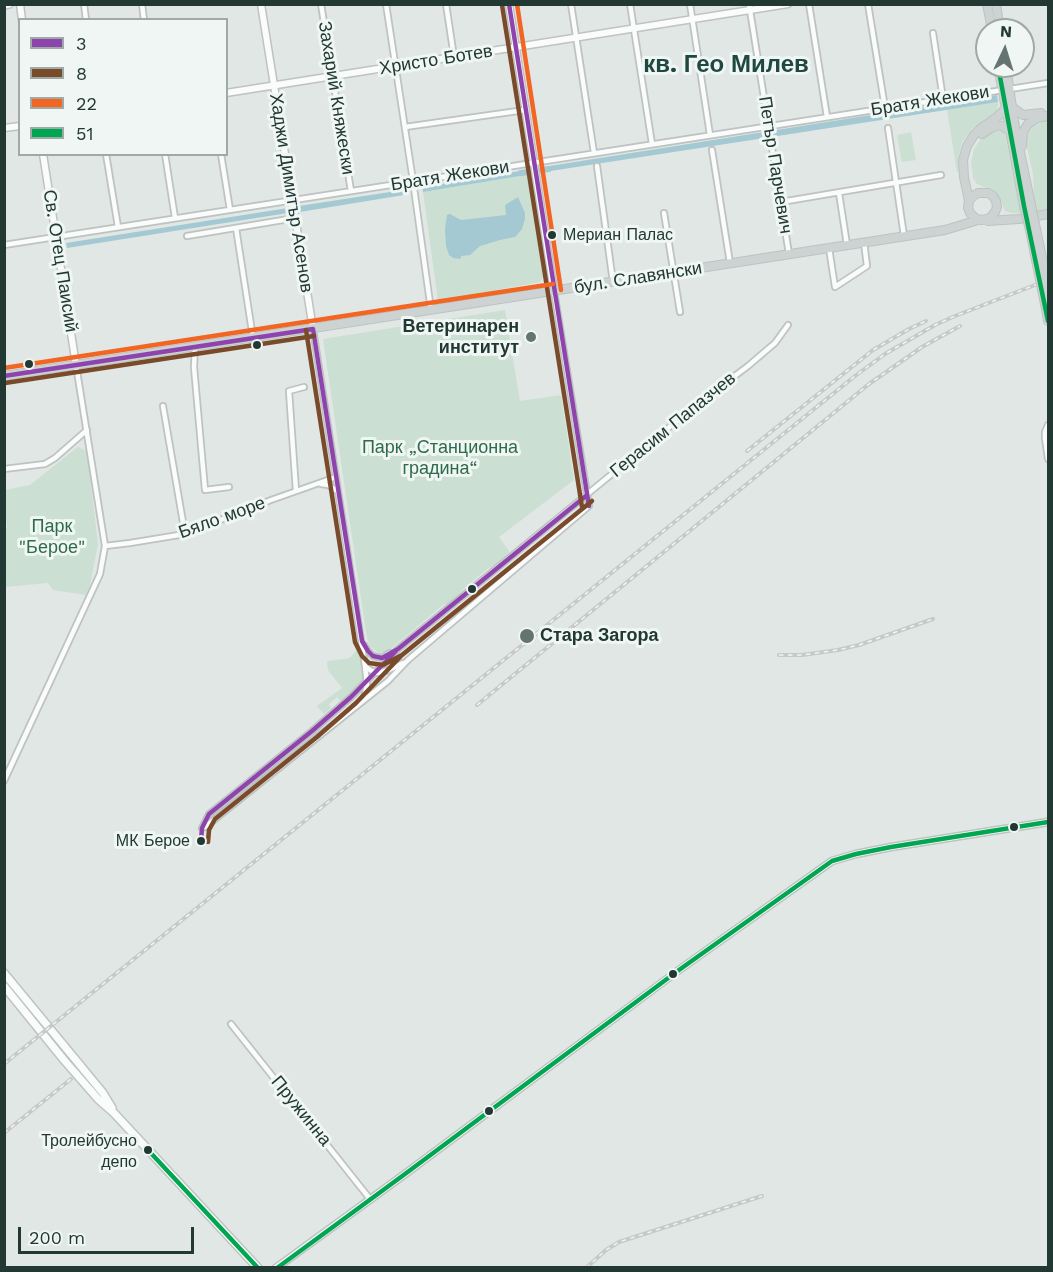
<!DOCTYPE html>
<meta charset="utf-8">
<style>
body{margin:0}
#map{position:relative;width:1053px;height:1272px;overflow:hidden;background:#e1e7e4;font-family:"Work Sans",sans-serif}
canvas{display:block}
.frame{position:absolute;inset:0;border:6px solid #213833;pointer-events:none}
.legend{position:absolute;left:18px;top:18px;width:210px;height:138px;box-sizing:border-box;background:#eff6f3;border:2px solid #9daaa6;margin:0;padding:8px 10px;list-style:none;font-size:18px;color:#213833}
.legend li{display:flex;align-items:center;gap:12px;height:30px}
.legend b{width:30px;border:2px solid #9daaa6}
.north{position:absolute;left:975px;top:18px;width:60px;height:60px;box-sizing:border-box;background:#eff6f3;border:2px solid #9daaa6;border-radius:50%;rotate:4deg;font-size:16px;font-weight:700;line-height:24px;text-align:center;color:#213833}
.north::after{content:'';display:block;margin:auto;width:21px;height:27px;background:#647571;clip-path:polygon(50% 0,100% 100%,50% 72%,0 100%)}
.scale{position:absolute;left:18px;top:1227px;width:176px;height:27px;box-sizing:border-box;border:3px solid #213833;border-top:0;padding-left:8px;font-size:18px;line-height:21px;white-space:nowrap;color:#213833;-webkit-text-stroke:4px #eff6f3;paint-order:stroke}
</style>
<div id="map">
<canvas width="1053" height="1272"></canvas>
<div class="frame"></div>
<ul class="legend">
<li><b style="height:8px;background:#8e44ad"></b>3</li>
<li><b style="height:8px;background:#7a4b2a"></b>8</li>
<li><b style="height:8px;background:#f26522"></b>22</li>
<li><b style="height:8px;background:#00a651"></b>51</li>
</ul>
<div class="north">N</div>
<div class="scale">200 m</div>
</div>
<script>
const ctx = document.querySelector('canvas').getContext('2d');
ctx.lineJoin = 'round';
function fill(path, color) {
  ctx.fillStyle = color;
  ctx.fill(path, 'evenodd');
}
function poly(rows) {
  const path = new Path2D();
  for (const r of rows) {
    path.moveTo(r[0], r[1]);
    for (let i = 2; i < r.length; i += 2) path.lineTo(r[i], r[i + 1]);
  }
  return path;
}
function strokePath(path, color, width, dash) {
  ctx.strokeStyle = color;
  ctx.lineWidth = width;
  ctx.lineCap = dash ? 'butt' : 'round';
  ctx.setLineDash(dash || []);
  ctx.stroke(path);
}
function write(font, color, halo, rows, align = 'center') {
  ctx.font = font + ' "Work Sans",sans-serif';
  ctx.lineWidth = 6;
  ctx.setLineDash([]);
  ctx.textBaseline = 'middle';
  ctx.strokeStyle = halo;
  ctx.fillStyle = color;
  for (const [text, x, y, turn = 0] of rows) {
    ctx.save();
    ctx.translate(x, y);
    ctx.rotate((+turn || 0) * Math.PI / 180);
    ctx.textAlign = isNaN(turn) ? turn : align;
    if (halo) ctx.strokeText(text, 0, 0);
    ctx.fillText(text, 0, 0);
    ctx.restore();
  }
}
fill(poly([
 [998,102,998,105,997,110,991,116,984,119,972,129,962,142,958,159,959,172,957,172,947,110],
 [1048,121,1048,209,1037,211,1034,198,1033,174,1026,143,1027,136,1033,127,1042,122],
 [995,129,1000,129,1004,132,1005,134,1021,213,1011,213,1005,211,1000,199,995,192,977,184,973,178,971,163,974,149,983,136],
 [911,132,916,160,902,162,897,135],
 [526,175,530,187,543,277,540,282,438,301,423,192],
 [505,310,520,401,561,395,574,480,499,537,509,551,509,555,498,564,487,569,463,589,457,597,446,606,444,604,388,651,383,653,379,653,371,647,368,641,366,632,323,339],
 [78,447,87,451,98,544,90,585,86,595,53,590,48,583,5,587,4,529,7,528,5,507,5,490,30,485],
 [359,648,362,668,365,672,365,678,361,685,341,701,337,697,329,704,331,708,324,714,317,706,342,688,328,670,327,663,328,661,350,658]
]), '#cbdfd2');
fill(poly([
 [997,95,998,102,544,172,543,167],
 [526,170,526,175,423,192,422,187],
 [403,190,404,195,300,212,299,206],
 [518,197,525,213,525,219,522,229,515,237,500,240,480,246,470,255,461,256,461,259,453,258,449,255,446,246,445,229,447,215,450,214,461,220,506,215,505,205],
 [288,208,288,213,67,248,66,243]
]), '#a4c9d2');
strokePath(poly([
 [521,173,549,169]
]), '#a4c9d2', 6);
const minor = poly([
 [84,4,86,20],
 [142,4,144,20],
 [321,4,351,191],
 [386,4,413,181,431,310],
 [446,4,454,57],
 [571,4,594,153],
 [630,4,652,144],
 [690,4,710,135],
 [749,4,789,254],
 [809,4,827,117],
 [868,4,885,108],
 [933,33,943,99],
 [1010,89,1048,83],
 [405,127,525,110],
 [888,128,904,236],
 [712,150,730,263],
 [106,154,118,227],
 [165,154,175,218],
 [221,154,230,210],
 [597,166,613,282],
 [839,193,847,245],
 [781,202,941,175],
 [664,213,680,312],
 [236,228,253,338],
 [187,236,295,218],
 [4,245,1003,90],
 [829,248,835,287,867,266,864,242],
 [313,329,365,666,367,685,363,701],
 [195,347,194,367,205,490,229,487],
 [163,406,185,534],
 [1048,425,1045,432,1045,438,1048,459],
 [4,469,45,464,55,458,87,430],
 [321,484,328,485,337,491],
 [296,491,289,391,304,387],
 [105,546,130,543,185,534,271,500,336,477],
 [364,645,368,651,373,656,382,658,390,653],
 [365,666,370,670,377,673,389,670,403,663],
 [4,781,100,574,105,546,76,365],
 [205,827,388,681,408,660,589,506,554,291],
 [202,828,209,814,312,731,351,697,398,649,695,406,748,366,775,343,788,325],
 [231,1024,370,1199]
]);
const tertiary = poly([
 [20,4,22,20],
 [261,4,313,329],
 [509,4,554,291],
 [226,93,788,4],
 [4,128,20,126],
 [43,154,76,365],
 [276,1268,405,1174,679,970,832,861,856,854,891,847,1048,822]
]);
const secondary = poly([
 [4,5,9,4],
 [4,973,103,1093,112,1108],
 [4,986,64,1060,98,1099,114,1113,258,1268]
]);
const primary = poly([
 [987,4,992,30],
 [996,4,1000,30],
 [998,66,1024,206],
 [1006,66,1015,128,1031,205],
 [1012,107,1023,115,1041,113],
 [982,134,991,128,998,125,1002,126,1010,131],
 [1022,146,1023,132,1028,124,1037,118,1048,116],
 [969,201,973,196,978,193,988,193,993,196,996,201,997,207,995,212,990,218,982,220,976,219,970,213,968,208,969,201,964,177,963,160,967,146,974,135,981,128,996,118,1006,108],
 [988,221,1019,219,1048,214],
 [1036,229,1042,258],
 [1030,230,1036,260],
 [1046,309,1048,321],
 [4,376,945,230,978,220]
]);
strokePath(minor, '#bec3c1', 8);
strokePath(tertiary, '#bec3c1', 9);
strokePath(secondary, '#bec4c2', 10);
strokePath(primary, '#bcc3c1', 10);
strokePath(minor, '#fafbfb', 4.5);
strokePath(tertiary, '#fafbfb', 6);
strokePath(secondary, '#fafbfb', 7);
strokePath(primary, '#cdd3d2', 8);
const rail = poly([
 [747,451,873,350,909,329,926,321],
 [779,655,802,655,838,650,859,645,933,619],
 [477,705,869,384,922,347,960,326],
 [4,1064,855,376,885,354,935,325,955,316,1048,280],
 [4,1133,71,1079],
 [586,1268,606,1250,619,1242,762,1196]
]);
strokePath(rail, '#c6c9c8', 4);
strokePath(rail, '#eff6f3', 1.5, [4.5]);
const primaryBridge = poly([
 [1031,205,1036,229],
 [1024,206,1030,230],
 [1042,258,1048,292],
 [1036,260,1046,309]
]);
strokePath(primaryBridge, '#bcc3c1', 10, []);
strokePath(primaryBridge, '#cdd3d2', 8);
strokePath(poly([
 [509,4,589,506],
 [313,329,362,641,368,651,373,656,382,658,398,649,587,495],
 [4,376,313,329],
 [201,841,202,828,209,814,312,731,351,697,396,651]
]), '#8e44ad', 4.5);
strokePath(poly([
 [502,5,582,507],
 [306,330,355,642,362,656,369,663,383,665,402,655,592,501],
 [5,383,314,336],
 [208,842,209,830,215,819,317,737,356,703,401,656]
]), '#7a4b2a', 4.5);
strokePath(poly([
 [517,4,561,290],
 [4,368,553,284]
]), '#f26522', 4.5);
strokePath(poly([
 [998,66,1024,206,1048,321],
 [148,1150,258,1268],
 [277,1268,405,1174,679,970,832,861,856,854,891,847,1048,822]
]), '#00a651', 4.5);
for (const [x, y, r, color] of [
 [552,235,5,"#213833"],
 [531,337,6,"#647571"],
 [257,345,5,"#213833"],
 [29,364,5,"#213833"],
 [472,589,5,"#213833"],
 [527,636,8,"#647571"],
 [1014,827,5,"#213833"],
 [201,841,5,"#213833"],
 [673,974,5,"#213833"],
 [489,1111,5,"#213833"],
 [148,1150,5,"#213833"]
]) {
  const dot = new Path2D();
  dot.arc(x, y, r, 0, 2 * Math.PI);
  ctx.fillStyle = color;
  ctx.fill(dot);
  strokePath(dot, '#eff6f3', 2);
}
write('16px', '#213833', '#eff6f3', [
 ["Мериан Палас",563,235,"left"],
 ["МК Берое",190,841],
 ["Тролейбусно",137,1141],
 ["депо",137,1162]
], 'right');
write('18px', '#213833', '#eff6f3', [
 ["Христо Ботев",436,60,-9],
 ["Захарий Княжески",336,98,81],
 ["Братя Жекови",930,101,-9],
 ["Петър Парчевич",775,165,81],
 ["Братя Жекови",450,176,-9],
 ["Хаджи Димитър Асенов",291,193,81],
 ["Св. Отец Паисий",60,261,81],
 ["бул. Славянски",638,278,-9],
 ["Герасим Папазчев",673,425,-39],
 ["Бяло море",222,518,-20],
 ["Пружинна",301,1111,51]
]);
write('bold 18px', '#213833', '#eff6f3', [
 ["Ветеринарен",519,327],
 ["институт",519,348],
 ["Стара Загора",540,636,"left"]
], 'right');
write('18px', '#2f6b4b', '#eff6f3', [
 ["Парк „Станционна",440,448],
 ["градина“",440,469],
 ["Парк",52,527],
 ["\"Берое\"",52,548]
]);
write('bold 24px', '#1f4841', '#eff6f3', [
 ["кв. Гео Милев",726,65]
]);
</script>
